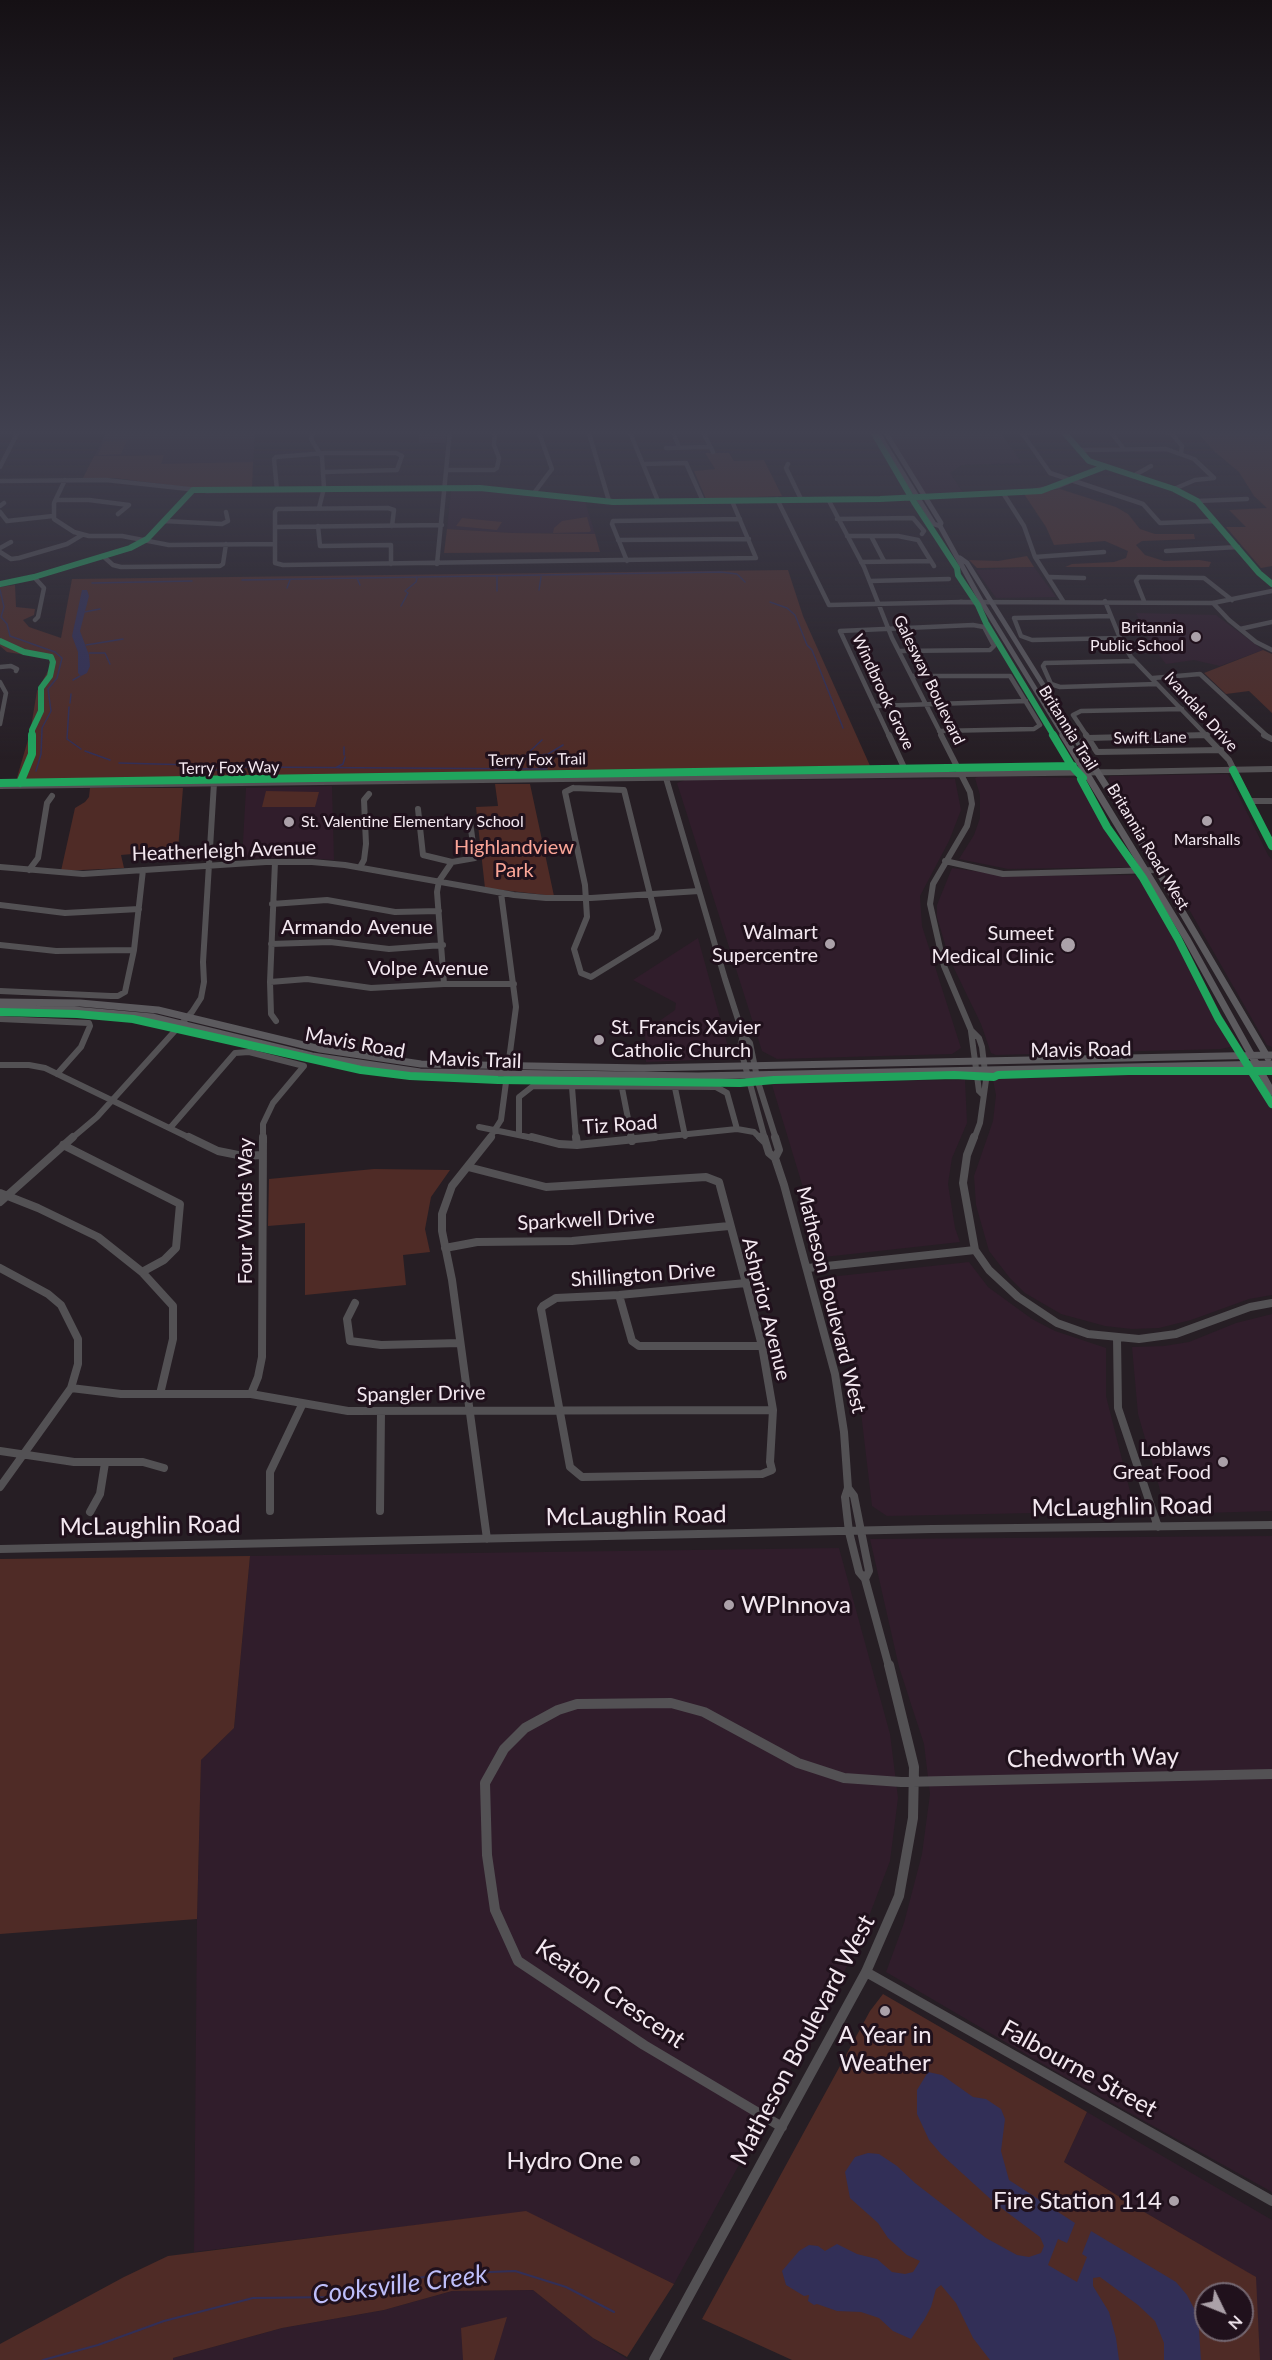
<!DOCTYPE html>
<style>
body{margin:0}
#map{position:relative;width:1272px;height:2360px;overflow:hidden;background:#261e24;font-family:Lato,sans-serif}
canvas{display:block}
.north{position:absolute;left:1194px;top:2282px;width:60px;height:60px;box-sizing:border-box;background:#20111c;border:2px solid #746771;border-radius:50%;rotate:133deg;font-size:16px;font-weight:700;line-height:24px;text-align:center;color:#f3e8f0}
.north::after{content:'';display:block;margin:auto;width:21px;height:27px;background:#aba1a9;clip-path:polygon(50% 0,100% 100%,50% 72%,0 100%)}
</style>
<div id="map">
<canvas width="1272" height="2360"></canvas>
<div class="north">N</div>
</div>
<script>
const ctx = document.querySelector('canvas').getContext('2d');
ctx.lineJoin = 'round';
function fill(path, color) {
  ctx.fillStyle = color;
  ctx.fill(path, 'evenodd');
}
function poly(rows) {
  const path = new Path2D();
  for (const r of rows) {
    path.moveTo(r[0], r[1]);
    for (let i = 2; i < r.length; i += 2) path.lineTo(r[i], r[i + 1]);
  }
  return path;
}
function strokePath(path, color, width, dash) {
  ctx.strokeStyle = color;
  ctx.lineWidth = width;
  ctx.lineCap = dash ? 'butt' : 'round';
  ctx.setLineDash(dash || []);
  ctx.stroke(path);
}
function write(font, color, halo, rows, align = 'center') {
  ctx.font = font + ' Lato,sans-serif';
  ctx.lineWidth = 6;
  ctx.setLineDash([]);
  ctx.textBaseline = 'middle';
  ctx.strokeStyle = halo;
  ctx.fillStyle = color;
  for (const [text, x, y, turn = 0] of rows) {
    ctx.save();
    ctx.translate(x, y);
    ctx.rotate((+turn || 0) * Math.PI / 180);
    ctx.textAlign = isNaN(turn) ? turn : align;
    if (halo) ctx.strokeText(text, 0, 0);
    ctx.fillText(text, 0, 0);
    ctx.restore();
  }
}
fill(poly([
 [255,430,252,488,209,489,148,482,163,455,94,456,107,431],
 [419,430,446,430,446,443,419,444],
 [887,430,999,430,1022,463,962,465,950,473,964,494,927,497],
 [482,490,585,501,595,534,513,533,447,529,451,491],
 [1034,567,1056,597,996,598,976,570],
 [1136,613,1216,615,1263,650,1220,666,1194,660,1166,664,1152,646],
 [1228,774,1268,855,1272,860,1272,1047,1267,1045,1171,878,1135,829,1108,779,1110,776],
 [981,776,1083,778,1132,867,1008,869,959,859,974,835,980,818,980,795,975,778],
 [955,779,961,810,949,841,920,896,922,926,961,1048,952,1054,777,1059,762,1051,677,783,685,780],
 [332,786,334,860,294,857,242,859,246,788],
 [952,868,1011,876,1136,875,1143,878,1176,931,1234,1037,1234,1046,1221,1049,996,1055,991,1053,981,1024,949,958,937,917,937,905],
 [698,938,730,1054,721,1059,646,1062,645,1031,675,1010,676,1003,633,980],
 [1249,1070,1255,1072,1272,1101,1272,1295,1249,1299,1191,1320,1159,1328,1132,1329,1105,1326,1061,1314,1025,1293,1009,1277,989,1251,976,1205,974,1176,993,1121,996,1095,993,1080,996,1076],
 [965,1080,967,1123,952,1158,948,1184,955,1228,960,1242,824,1257,772,1085,777,1081],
 [969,1262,988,1287,1032,1319,1055,1331,1106,1348,1106,1396,1135,1511,887,1516,872,1506,856,1370,829,1277],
 [1272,1314,1272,1511,1167,1514,1138,1414,1132,1347,1164,1346,1189,1342,1236,1323],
 [1272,1536,1272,2192,1065,2077,886,1972,904,1923,922,1854,930,1794,924,1744,899,1667,870,1539],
 [839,1548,890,1734,898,1798,890,1861,857,1948,674,2284,526,2212,194,2252,197,1919,201,1760,234,1728,250,1556],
 [1087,2112,1272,2220,1272,2360,1260,2360,1255,2277,1134,2206,1064,2162],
 [533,2290,593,2338,629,2360,173,2360,173,2358,282,2328,384,2310,452,2291]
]), '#301d2b');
fill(poly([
 [1195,430,1272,430,1272,566,1261,568,1226,527,1246,527,1229,510,1267,508,1254,496,1239,472,1215,452],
 [127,440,121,454,98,455,104,441],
 [705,453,729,453,734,461,764,460,782,496,706,499,694,471,715,469],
 [164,455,161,464,253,462,252,488,194,488,114,478,83,478,94,456],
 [1060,489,1116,507,1128,514,1140,529,1155,534,1194,534,1195,539,1142,541,1136,545,1145,555,1164,561,1199,560,1211,562,1209,567,1065,567,1072,564,1114,562,1126,558,1128,551,1105,541,1054,545,1046,527,1024,494],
 [587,517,591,531,589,532,553,533,554,528,562,521],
 [462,518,502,522,497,530,456,526],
 [447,529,513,533,595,534,600,552,444,553],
 [1027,556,1034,567,977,568,969,560,998,561],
 [788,570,803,616,871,768,16,781,30,733,37,691,49,669,50,659,7,652,0,646,0,587,15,585,16,607,35,609,34,615,23,620,29,627,61,638,72,579],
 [1263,650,1272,654,1272,713,1249,691,1226,694,1204,673],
 [495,784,530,784,554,896,485,888,476,807,498,806],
 [90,788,183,788,178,850,121,855,124,868,61,871,75,808,85,802,89,797],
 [266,791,319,792,315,807,262,807],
 [374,1169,450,1170,431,1197,425,1229,430,1252,403,1255,406,1285,305,1295,305,1223,268,1226,269,1179],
 [250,1556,234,1728,201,1760,197,1919,0,1934,0,1559],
 [883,1994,1087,2112,1064,2162,1134,2206,1256,2277,1260,2360,792,2360,702,2319,870,2011],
 [1206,2294,1242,2294,1242,2330,1206,2330],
 [526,2211,674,2284,627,2357,593,2338,533,2290,452,2291,384,2310,282,2328,173,2358,173,2360,0,2360,0,2344,124,2277,168,2256],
 [507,2317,494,2360,463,2360,461,2328]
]), '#4f2b26');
fill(poly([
 [82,590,87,590,89,596,80,631,89,655,90,666,87,673,81,676,78,673,78,652,72,636],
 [928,2072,942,2075,973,2097,986,2099,1001,2109,1005,2119,1001,2151,1009,2180,1075,2223,1067,2243,1058,2239,1048,2265,1077,2282,1087,2257,1082,2254,1091,2231,1176,2282,1187,2295,1198,2316,1201,2360,1164,2360,1164,2343,1155,2321,1138,2305,1100,2277,1093,2278,1093,2286,1109,2312,1116,2338,1119,2360,990,2360,973,2338,956,2303,941,2285,936,2289,931,2307,924,2320,911,2339,893,2331,879,2318,861,2312,837,2311,817,2304,814,2305,808,2301,809,2295,804,2296,786,2285,782,2271,799,2251,809,2245,818,2246,825,2251,837,2244,857,2254,877,2259,892,2272,905,2274,913,2272,920,2261,907,2255,888,2238,878,2223,850,2198,845,2172,855,2157,868,2153,879,2154,897,2166,915,2183,986,2238,1017,2255,1029,2257,1041,2253,1044,2246,1040,2237,996,2204,941,2154,929,2140,917,2114,917,2090]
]), '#322f57');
strokePath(poly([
 [497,577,497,591],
 [357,578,360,585],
 [242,580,721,572,737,574,745,582],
 [92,583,192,581],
 [287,588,290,580],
 [0,590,4,607,1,617,7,624,10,636,55,652,62,658,57,678,48,689,51,711,42,728,41,754,36,771],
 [539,590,541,577],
 [770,602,787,608,795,615,807,645,812,650,843,728],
 [401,606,408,593,405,591,416,582,417,578],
 [84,612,100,609],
 [86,645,123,639],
 [89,653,105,653,110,664],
 [73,680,80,676],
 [70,703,71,694],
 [69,707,67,739,81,749],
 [344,747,344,755],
 [85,751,110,760],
 [526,755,542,740],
 [524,757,548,754,563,745],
 [119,763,194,765,216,770,246,767,547,769],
 [337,767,343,764,345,757]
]), '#322f57', 1.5);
strokePath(poly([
 [43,2360,98,2345,164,2321,253,2298,337,2297,373,2286,441,2274,515,2271,566,2287,614,2312]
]), '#322f57', 2);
strokePath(poly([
 [314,430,311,439,322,457,324,488,319,508],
 [588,430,609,501],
 [629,430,658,501],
 [672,430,679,447],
 [702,430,713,452],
 [1062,430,1089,461,1174,489,1197,501,1259,573,1272,584],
 [1063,431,1022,433,1050,473,1143,504,1160,523,1214,521],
 [666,448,710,447],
 [1123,448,1110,431,1153,430,1171,433,1182,446,1181,453],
 [1078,450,1166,449,1194,459,1214,478,1195,480,1174,489],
 [644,464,686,463,703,501],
 [788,464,786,468,801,499],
 [0,467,19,430],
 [448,470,494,470,497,468,499,458,494,445,495,430],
 [1133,476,1151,466],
 [65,480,54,503,54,519,74,532,89,536,122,536,169,545,275,544],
 [0,481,106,480,207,491,480,488,613,502,732,501,880,499,1033,491,1059,486,1104,467],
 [277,490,274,459,276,457,326,453,396,453,402,456,397,470,323,472],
 [534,493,552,469,538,430],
 [1003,493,1024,526,1035,557,1063,601],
 [777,499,829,605,962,602],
 [828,499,864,567,892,638,942,736],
 [56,500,89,500,129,505,118,514],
 [1197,501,1247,499],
 [0,506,4,503],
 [0,512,7,521,53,516],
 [837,519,913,518,924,531,922,534],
 [164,521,222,524,228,521,226,512],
 [318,526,320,546,391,545,391,564],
 [392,526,394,510,388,508,277,509,275,512,275,563,283,565,756,558,732,501],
 [275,527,442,525],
 [847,536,898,536,918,540,934,566],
 [871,536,884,561],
 [618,540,749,539],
 [0,548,11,542],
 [1166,551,1238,547],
 [0,552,11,559,19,558,67,544,82,535],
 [104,557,113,565,121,567,220,566,223,564,226,544],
 [1035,557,1104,552],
 [627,561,612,524,613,521,740,519],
 [861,562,931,561],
 [437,564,450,430],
 [34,577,44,588,38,617,35,620],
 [1049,577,1084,578],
 [870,581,949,579],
 [0,584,34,577,130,548,147,539,193,490],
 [1105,601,1120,638,1131,657,1207,736],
 [1144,601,1136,581,1139,577,1204,578,1232,600],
 [960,602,1213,603,1272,591],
 [1213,603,1229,620,1256,642,1272,650],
 [1110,616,1014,618,1021,636,1032,640,1120,638],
 [1240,629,1272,622],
 [1135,661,1045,663,1043,666,1051,684,1060,687,1157,684],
 [0,667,11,666,17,669,16,671],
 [913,676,1010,676,1040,725,1034,729,939,731],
 [1153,678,1200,674,1267,736],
 [0,682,6,693,0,724],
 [875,706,1026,701],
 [889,736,840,631,973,625,984,627,994,646,990,650,899,651],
 [1087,736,1073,715,1081,711,1182,709],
 [1148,736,1207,735]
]), '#535154', 4.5);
strokePath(poly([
 [889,735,907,774],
 [941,735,970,792,972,804,967,826,933,884,930,904,944,966,971,1030,979,1038,982,1047,986,1080,980,1123,974,1139],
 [1086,735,1097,752,1221,750],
 [1205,735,1229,760,1272,846],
 [1264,735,1272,739],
 [1088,738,1207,735],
 [1121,772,1272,769],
 [666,778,725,979,743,1035,750,1043,758,1082,776,1139],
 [0,786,1123,772],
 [573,788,624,790,659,930,656,937,591,977,581,973,574,949,587,917,585,885,565,792,573,788],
 [1249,801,1272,801],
 [418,809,423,855,452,862,439,881,437,892,444,984],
 [418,821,470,822,475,858,452,862],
 [945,861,1003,874,1158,870],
 [275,862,270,982,271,1014,276,1021],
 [0,867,83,874,266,862,312,862,345,865,514,895,546,898,591,898,699,891],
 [360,867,364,860,366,844,364,800,369,794],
 [29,870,38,858,47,803,52,796],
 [272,904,327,900,395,912,439,911],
 [0,905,65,913,139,909],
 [271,944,330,942,389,949,443,945],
 [0,945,56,951,134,950],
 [270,982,307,979,371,988,444,984,514,984],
 [0,991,111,996,118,996,125,992,134,950,143,870],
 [0,1019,89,1023,90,1026,81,1047,57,1074],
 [971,1031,979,1091,983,1095],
 [743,1035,740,1047,765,1139],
 [0,1065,29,1065,45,1068,192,1139],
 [572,1087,576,1139],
 [622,1088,632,1139],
 [675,1088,685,1136],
 [479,1127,538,1139],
 [170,1128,235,1053,249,1052,304,1066,273,1103,263,1124,263,1139],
 [519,1134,519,1097,533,1086,716,1087,727,1093,737,1129],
 [71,1139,97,1117,192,1012,201,998,204,982,203,962,214,783],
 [489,1139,501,1120,516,1007,501,893],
 [640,1139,737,1129,754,1132,761,1139]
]), '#535154', 6);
strokePath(poly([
 [189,1137,218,1151,243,1156,262,1155],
 [532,1137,559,1144,577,1145,655,1137],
 [576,1137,577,1145],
 [631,1137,632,1141],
 [760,1137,765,1142],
 [764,1137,769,1153,775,1158,784,1185,835,1374,844,1432,848,1488,845,1497,849,1532,859,1572,865,1579,889,1667],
 [974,1137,967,1155,963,1183,975,1250,989,1270,1018,1297,1057,1323,1088,1334,1139,1339,1176,1334,1250,1307,1272,1303],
 [63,1145,180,1204,176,1248,164,1260,142,1272],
 [775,1158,779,1150,775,1137],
 [468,1167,546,1187,706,1177,719,1182,746,1283],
 [0,1193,38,1208,98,1237,142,1272,173,1306,173,1339,160,1394],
 [0,1202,73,1137],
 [445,1248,477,1242,572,1241,729,1226],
 [0,1268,48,1294,61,1305,78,1339,78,1364,71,1388,0,1487],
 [808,1268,975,1250],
 [746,1283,762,1346,773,1410,770,1462,772,1470,762,1474,582,1477,570,1467,541,1309,543,1306,556,1298,619,1295,746,1283],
 [619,1295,632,1341,639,1346,762,1346],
 [355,1303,347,1319,350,1341,381,1345,460,1343],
 [1117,1337,1118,1408,1158,1527],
 [71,1388,121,1394,251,1394,348,1411,773,1410],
 [251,1394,258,1377,262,1357,263,1137],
 [0,1451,74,1462,143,1462,164,1468],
 [848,1488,854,1496,869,1571,865,1579],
 [270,1511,270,1472,302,1405],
 [380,1511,381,1412],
 [90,1512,100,1494,105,1463],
 [487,1539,452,1280,442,1231,442,1214,452,1186,491,1137],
 [0,1549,932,1529,1272,1525]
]), '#535154', 8);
strokePath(poly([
 [866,1972,1272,2201],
 [782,2127,644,2045,518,1961,495,1910,487,1855,485,1783,504,1749,525,1728,558,1710,577,1704,671,1703,704,1712,798,1763,844,1778,901,1782,1272,1774],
 [654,2360,866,1972,899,1896,913,1818,914,1767,889,1665]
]), '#535154', 10);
strokePath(poly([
 [876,430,934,524,940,526],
 [884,430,941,523,940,526,984,606,1064,736],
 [960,558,967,563,1075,736]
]), '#5c5a5e', 5);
strokePath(poly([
 [1063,735,1187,939,1272,1092],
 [1074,735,1140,840,1268,1058],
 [0,1002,80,1003,158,1010,320,1049,421,1064,644,1068,1272,1055],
 [0,1009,74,1010,152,1017,312,1056,420,1072,698,1076,1272,1064]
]), '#5c5a5e', 7);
strokePath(poly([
 [872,430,914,502,957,568,958,575,978,605,986,623,1054,736],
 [1062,430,1089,461,1174,489,1197,501,1259,573,1272,584],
 [0,584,34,577,130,548,147,539,193,490,480,488,613,502,880,499,1041,491,1104,467],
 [0,641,24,652,51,657,53,662,50,676,41,688,41,711,32,730,32,736]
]), '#20a55d', 6);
strokePath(poly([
 [1053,735,1071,765,1083,778,1081,779,1107,827,1143,878,1178,939,1218,1018,1272,1104],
 [1233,770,1272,846],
 [0,783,1073,766],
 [20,783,32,754,32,735],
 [0,1012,77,1014,133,1019,361,1070,410,1076,498,1080,740,1083,774,1080,954,1075,994,1077,998,1075,1129,1071,1272,1071]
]), '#20a55d', 8);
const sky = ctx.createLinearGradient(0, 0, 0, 760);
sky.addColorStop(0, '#151014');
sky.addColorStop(0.57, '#414150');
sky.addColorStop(1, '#41415000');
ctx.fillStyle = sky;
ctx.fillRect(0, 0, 1272, 760);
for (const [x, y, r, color] of [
 [1196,637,6,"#aba1a9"],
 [1207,821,6,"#aba1a9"],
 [289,822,6,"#aba1a9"],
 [830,944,6,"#aba1a9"],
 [1068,945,8,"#aba1a9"],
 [599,1040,6,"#aba1a9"],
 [1223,1462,6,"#aba1a9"],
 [729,1605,6,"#aba1a9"],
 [885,2011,6,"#aba1a9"],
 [635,2161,6,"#aba1a9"],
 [1174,2201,6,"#aba1a9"]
]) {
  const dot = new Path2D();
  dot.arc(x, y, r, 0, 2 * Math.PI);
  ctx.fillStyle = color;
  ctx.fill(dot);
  strokePath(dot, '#20111c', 2);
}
write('16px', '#f3e8f0', '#20111c', [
 ["Britannia",1184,628],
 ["Public School",1184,646],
 ["St. Valentine Elementary School",301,822,"left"],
 ["Marshalls",1207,840,"center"]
], 'right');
write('16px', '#f3e8f0', '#20111c', [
 ["Galesway Boulevard",929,680,64],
 ["Windbrook Grove",883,692,65],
 ["Ivandale Drive",1201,712,48],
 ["Britannia Trail",1068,728,58],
 ["Swift Lane",1150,738,-1],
 ["Terry Fox Trail",537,760,-1],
 ["Terry Fox Way",229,768,-1],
 ["Britannia Road West",1148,847,59]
]);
write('20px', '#fba597', '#20111c', [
 ["Highlandview",514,848],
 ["Park",514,871]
]);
write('20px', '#f3e8f0', '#20111c', [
 ["Heatherleigh Avenue",224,851,-2],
 ["Armando Avenue",357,928],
 ["Volpe Avenue",428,969],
 ["Mavis Road",355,1043,10],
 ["Mavis Road",1081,1050,-1],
 ["Mavis Trail",475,1060,2],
 ["Tiz Road",620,1125,-4],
 ["Four Winds Way",246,1211,-90],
 ["Sparkwell Drive",586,1220,-3],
 ["Shillington Drive",643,1275,-4],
 ["Matheson Boulevard West",831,1300,76],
 ["Ashprior Avenue",766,1309,76],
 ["Spangler Drive",421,1394,-1]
]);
write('20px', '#f3e8f0', '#20111c', [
 ["Walmart",818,933],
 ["Supercentre",818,956],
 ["Sumeet",1054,934],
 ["Medical Clinic",1054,957],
 ["St. Francis Xavier",611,1028,"left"],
 ["Catholic Church",611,1051,"left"],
 ["Loblaws",1211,1450],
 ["Great Food",1211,1473]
], 'right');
write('24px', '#f3e8f0', '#20111c', [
 ["McLaughlin Road",1122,1507,-1],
 ["McLaughlin Road",636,1516,-1],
 ["McLaughlin Road",150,1526,-1],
 ["Chedworth Way",1093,1758,-1],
 ["Keaton Crescent",610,1994,34],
 ["Matheson Boulevard West",803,2040,-62],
 ["Falbourne Street",1079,2069,29]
]);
write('24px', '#f3e8f0', '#20111c', [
 ["WPInnova",741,1605,"left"],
 ["A Year in",885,2035,"center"],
 ["Weather",885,2063,"center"],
 ["Hydro One",623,2161],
 ["Fire Station 114",1162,2201]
], 'right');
write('italic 26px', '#bdbefa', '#20111c', [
 ["Cooksville Creek",400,2285,-7]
]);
</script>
